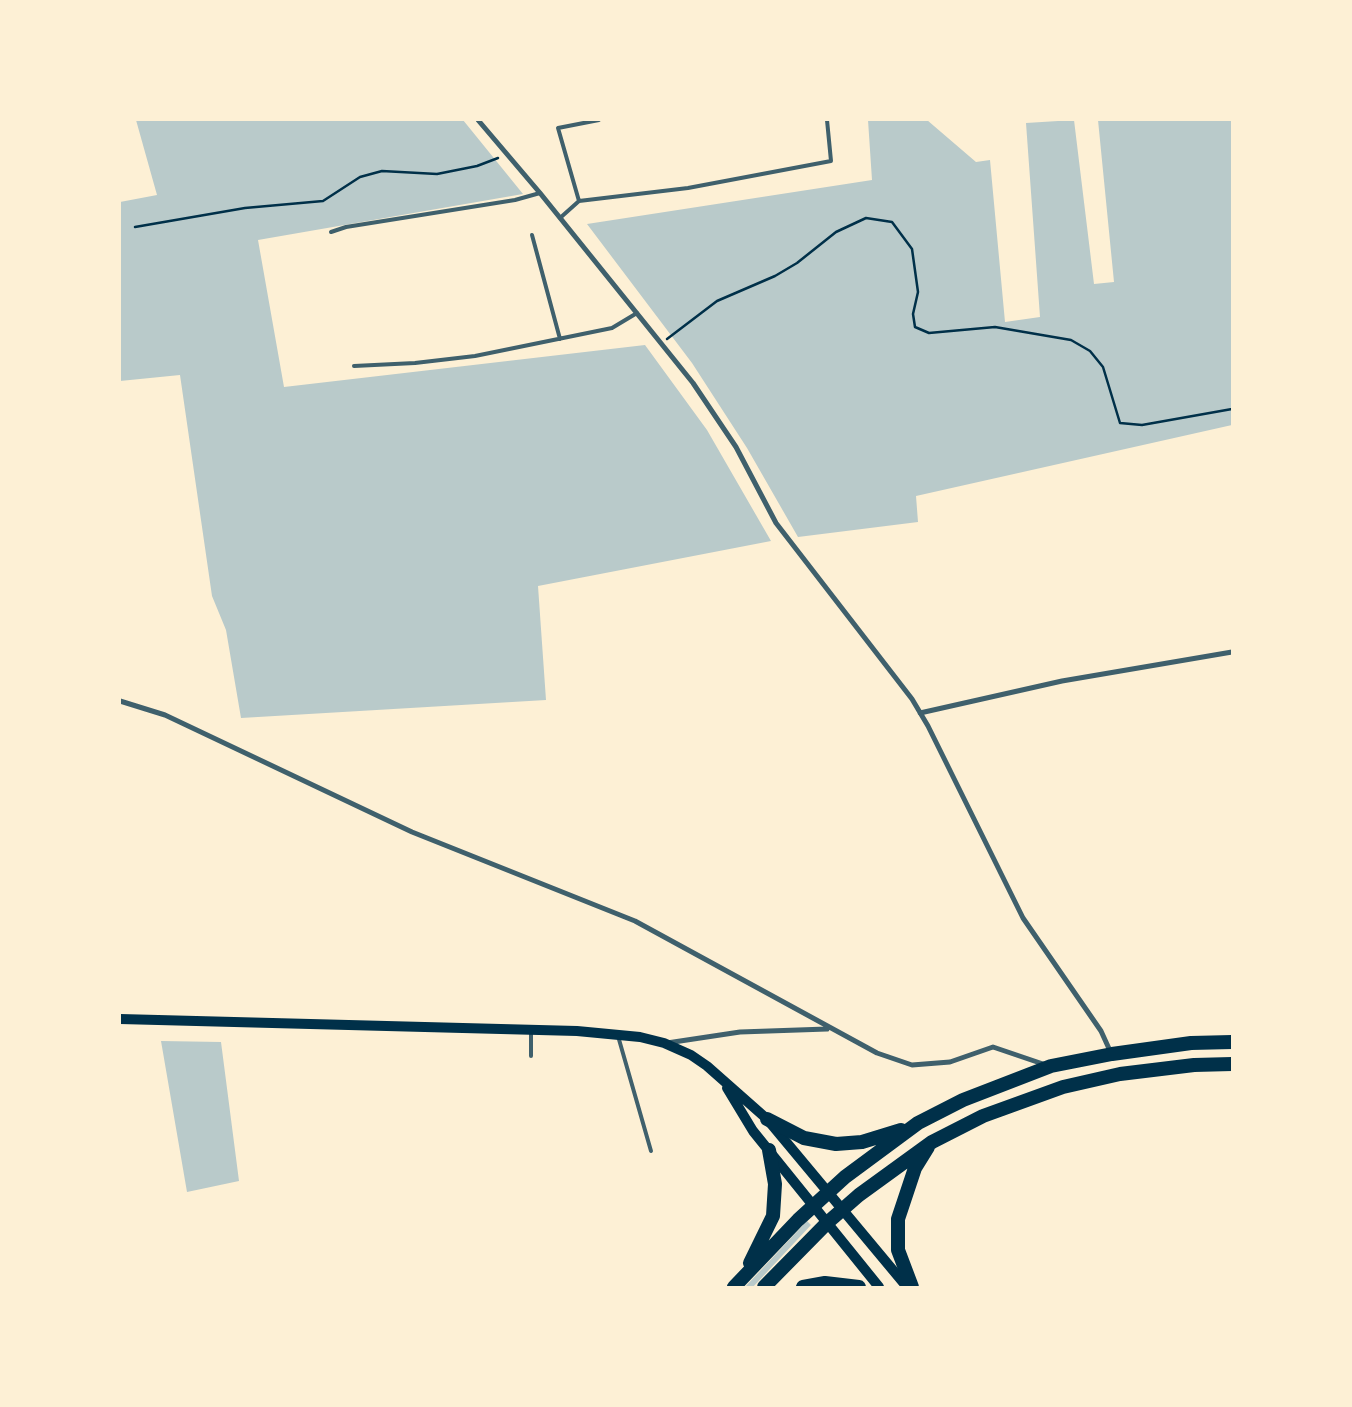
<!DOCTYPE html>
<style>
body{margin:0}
#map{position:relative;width:1352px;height:1407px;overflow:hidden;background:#fdf0d5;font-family:Manrope,sans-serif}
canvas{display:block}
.frame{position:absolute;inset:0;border:121px solid #fdf0d5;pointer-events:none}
</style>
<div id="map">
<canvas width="1352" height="1407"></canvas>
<div class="frame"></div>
</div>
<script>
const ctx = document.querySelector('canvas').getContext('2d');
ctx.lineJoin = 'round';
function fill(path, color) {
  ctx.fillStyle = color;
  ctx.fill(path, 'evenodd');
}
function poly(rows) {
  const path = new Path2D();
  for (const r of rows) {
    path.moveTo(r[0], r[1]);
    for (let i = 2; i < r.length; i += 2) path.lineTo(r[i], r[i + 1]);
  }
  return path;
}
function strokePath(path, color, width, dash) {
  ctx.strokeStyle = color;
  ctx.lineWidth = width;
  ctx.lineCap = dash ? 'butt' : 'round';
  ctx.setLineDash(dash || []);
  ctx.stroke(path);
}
fill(poly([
 [136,120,463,120,523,194,258,240,284,387,645,345,707,430,771,541,538,586,546,700,241,718,226,630,212,596,180,375,120,381,120,202,157,195],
 [868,120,927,120,976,162,990,160,1005,322,1040,317,1026,123,1074,120,1094,284,1114,282,1098,120,1232,120,1232,425,916,496,918,522,798,537,747,448,692,363,587,224,872,180],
 [161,1041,221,1042,239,1181,187,1192],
 [807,1221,811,1225,753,1287,745,1287]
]), '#b9caca');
strokePath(poly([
 [135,227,245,208,323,201,360,177,382,171,437,174,477,166,498,158],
 [667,339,717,301,775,276,797,263,836,232,866,218,892,222,912,249,918,292,913,314,915,327,929,333,995,327,1071,340,1090,351,1103,367,1120,423,1142,425,1232,409]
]), '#003049', 2.5);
strokePath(poly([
 [579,201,558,128,599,120],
 [560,218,579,201,688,188,831,161,827,120],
 [331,232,346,227,515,200,540,193],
 [532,235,560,339],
 [354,366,415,363,475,356,612,328,637,313],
 [618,1036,651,1151],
 [531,1056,531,1031]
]), '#3f606c', 4);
strokePath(poly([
 [478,120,540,193,693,383,736,447,776,523,912,699,928,726,1023,918,1101,1031,1111,1053],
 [120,701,165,715,412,832,635,921,877,1053,912,1065,950,1062,993,1047,1046,1065],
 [920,713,1062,681,1232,652],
 [667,1043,740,1032,827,1029]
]), '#3f606c', 5);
strokePath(poly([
 [120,1019,577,1031,640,1037,664,1043,691,1055,707,1066,767,1119,907,1287],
 [727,1088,753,1131,879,1287]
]), '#003049', 10);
strokePath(poly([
 [767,1119,804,1138,836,1144,862,1142,901,1130],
 [750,1263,773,1216,775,1184,769,1150],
 [734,1287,798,1220,845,1177,918,1123,963,1100,1051,1066,1112,1054,1191,1043,1232,1042],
 [764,1287,827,1223,859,1195,932,1142,983,1116,1063,1087,1120,1074,1194,1065,1232,1064],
 [803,1287,825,1283,859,1287],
 [912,1287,898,1250,898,1219,915,1168,928,1147]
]), '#003049', 14);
</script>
